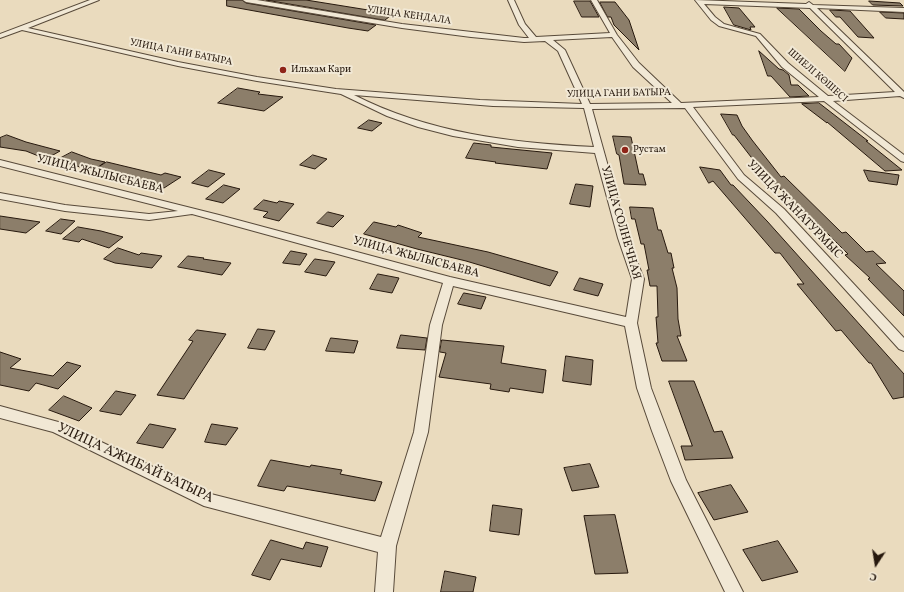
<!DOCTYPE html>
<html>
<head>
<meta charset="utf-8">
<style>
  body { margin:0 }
  #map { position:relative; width:904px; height:592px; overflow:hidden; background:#eadbbe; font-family:Vollkorn,serif }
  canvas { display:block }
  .north { position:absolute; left:856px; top:544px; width:40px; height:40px; -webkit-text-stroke:3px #f1e8d5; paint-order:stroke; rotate:192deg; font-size:11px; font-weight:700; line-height:16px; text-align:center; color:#27190e }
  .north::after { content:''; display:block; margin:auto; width:14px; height:18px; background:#27190e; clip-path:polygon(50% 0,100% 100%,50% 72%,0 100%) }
</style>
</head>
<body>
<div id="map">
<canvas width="904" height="592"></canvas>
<div class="north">С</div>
</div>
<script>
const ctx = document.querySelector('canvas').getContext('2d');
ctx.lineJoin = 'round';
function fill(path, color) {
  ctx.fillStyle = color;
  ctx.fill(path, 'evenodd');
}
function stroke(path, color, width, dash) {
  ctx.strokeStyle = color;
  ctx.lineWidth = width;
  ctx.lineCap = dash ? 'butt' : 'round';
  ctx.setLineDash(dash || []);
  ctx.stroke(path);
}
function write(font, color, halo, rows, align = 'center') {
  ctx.font = font + ' Vollkorn,serif';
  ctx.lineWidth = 4;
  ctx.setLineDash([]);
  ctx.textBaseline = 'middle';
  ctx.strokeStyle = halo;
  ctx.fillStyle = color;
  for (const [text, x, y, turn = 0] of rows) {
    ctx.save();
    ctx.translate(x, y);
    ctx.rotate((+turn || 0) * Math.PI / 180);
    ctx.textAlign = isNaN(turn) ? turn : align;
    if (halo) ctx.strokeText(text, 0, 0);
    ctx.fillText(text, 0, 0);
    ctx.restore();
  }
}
const building = new Path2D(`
  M227 0H242L246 3 376 25 368 31 348 28 227 6Z
  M266 0H306L393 14 385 20Z
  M574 1H590L599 17H582Z
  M869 1 900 3 903 6 873 5Z
  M600 2H615L629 20 639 50 614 25 611 17H608Z
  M724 7 739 8 755 27H750L751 30 734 25Z
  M777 8 799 9 821 31 836 44H839L852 58 845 71Z
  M830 10 850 11 874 38 858 37 840 17H836Z
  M880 12 904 13V19L886 18Z
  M759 51 779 69 783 70 789 75 791 85H798L809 96 790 97 771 76H768Z
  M238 88 260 92 258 94 283 97 264 111 218 103Z
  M819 103 868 141H866L902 170 885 171 827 122V123L802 104Z
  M721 114 737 115 742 126 752 140 781 177 784 176 842 233 846 232 866 252 873 251 886 263 876 264 904 291V316L868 279 870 278 845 255 848 254 815 221 812 222 758 166 734 135H733Z
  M369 120 382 123 372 131 358 128Z
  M7 135 26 142 60 151 46 159 26 151 0 147V138Z
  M613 136 631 137 639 174H643L646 185 624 184 619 155 617 154Z
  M474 143 491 145V147L552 153 547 169 495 163 496 162 466 158Z
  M72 152 91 159 105 162 93 171 57 160Z
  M313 155 327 159 315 169 300 165Z
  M107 162 161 175 165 173 181 177 164 188 120 179 124 177 94 170Z
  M700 167 720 170 731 185H733L767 221 904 374V397L893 399 871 363H869L841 330 836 331 797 284H804L780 253H775L713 181 709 183Z
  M209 170 225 174 208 187 192 183Z
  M864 170 899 175 897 185 869 181Z
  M576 184 593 186 590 207 570 204Z
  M224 185 240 189 223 203 206 199Z
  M264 200 277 203 279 201 294 204 279 221 263 217 268 212 254 209Z
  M630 207 653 208 658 230H661L668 253H671L674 268H672L677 288 678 319 681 336H677L687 361H662L656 343H658L656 317H658L657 286H650L647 270H649L644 244H641L635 219H632Z
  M328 212 344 216 333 227 317 223Z
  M0 216 40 222 26 233 0 229Z
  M61 219 75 221 61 234 46 231Z
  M374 222 396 227 398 225 422 233 418 237 488 252 558 272 550 286 466 261 417 249 364 234Z
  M78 227 101 231 123 237 109 248 82 239 79 242 63 239Z
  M118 248 139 255 141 253 162 256 152 268 115 263 104 259Z
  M291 251 307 254 300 265 283 263Z
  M188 256 204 258 203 259 231 263 222 275 178 267Z
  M315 259 335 262 326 276 305 272Z
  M378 274 399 278 392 293 370 289Z
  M580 278 603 284 598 296 574 290Z
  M464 293 486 297 481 309 458 304Z
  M258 329 275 331 265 350 248 348Z
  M197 330 226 334 184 399 157 395 193 341 189 340Z
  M401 335 427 338 425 350 397 348Z
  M331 338 358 341 354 353 326 351Z
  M442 340 504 346 501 363 546 370 543 393 510 388 509 392 490 389 491 384 439 377 446 353 440 352Z
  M0 352 21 359 10 368 53 376 67 362 81 366 58 389 36 383 29 391 0 385Z
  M566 356 593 360 591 385 563 381Z
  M669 381H694L714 432 722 431 733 458 685 460 681 446H692Z
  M116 391 136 395 121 415 100 411Z
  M64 396 92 408 79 421 49 410Z
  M150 424 176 429 163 448 137 443Z
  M212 424 238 428 226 445 205 442Z
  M271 460 310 467 311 465 342 470 340 474 382 482 375 501 287 486 284 491 258 486Z
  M590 464 599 487 572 491 564 468Z
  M731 485 748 512 714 520 698 493Z
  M493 505 522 509 519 535 490 531Z
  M615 515 628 573 595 574 584 516Z
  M271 540 303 549 306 542 328 547 321 567 281 559 270 580 252 575Z
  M778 541 798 572 762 581 743 550Z
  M445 571 476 577 473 592H441Z`);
const street = new Path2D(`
  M90 0H99L28 28 178 62 257 77 336 89 480 100 582 104 558 51 545 41 524 42 471 37 402 28 246 2 243 0H257L402 24 524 38H529L519 25 508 0H514L525 24 536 37 610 33 591 0H597L617 35 639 63 681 103 819 97 782 67 756 36 719 26 711 20 695 0 806 4 809 2 813 5 904 8V12L817 8 904 92V98L900 96 833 101 904 155V162L901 161 824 101 693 107 744 175 784 209 904 338V351L899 349 776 213 738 179 685 108 592 109 628 238 644 279 637 323 651 388 686 480 743 592H725L671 481 652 431 637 388 625 326 453 286 442 325 428 432 396 546 393 592H375L378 552 204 506 53 432 0 418V406L62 423 207 493 381 537 414 432 430 325 443 283 192 214 149 220 65 211 0 199V193L65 205 149 214 178 211 0 166V160L219 215 450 277 626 317 632 279 618 238 595 153 518 147 453 136 418 127 387 116 341 94 257 81 178 66 22 30 0 38V34ZM704 4 810 8 895 92 828 96 788 63 760 34 724 24 715 17ZM612 37 633 67 672 103 590 104 565 50 553 40ZM354 95 493 106 584 108 594 147C511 143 428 133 354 95Z`);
const markers = [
  [283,70,4,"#8f2418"],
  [625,150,4,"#8f2418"]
];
const farStreetnames = [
  ["УЛИЦА КЕНДАЛА",409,16,8],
  ["УЛИЦА ГАНИ БАТЫРА",181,53,11],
  ["ШИЕЛІ КӨШЕСІ",817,76,41],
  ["УЛИЦА ГАНИ БАТЫРА",619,94,-1]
];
const farPoinames = [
  ["Ильхам Кари",291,70],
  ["Рустам",633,150]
];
const streetNames = [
  ["УЛИЦА ЖЫЛЫСБАЕВА",100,175,14],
  ["УЛИЦА ЖАНАТУРМЫС",794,210,46],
  ["УЛИЦА СОЛНЕЧНАЯ",620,223,74],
  ["УЛИЦА ЖЫЛЫСБАЕВА",416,258,15]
];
const nearStreetnames = [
  ["УЛИЦА АЖИБАЙ БАТЫРА",135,464,25]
];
fill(building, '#8c7e6a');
stroke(building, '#27190e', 1);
stroke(street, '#584a3a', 2);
fill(street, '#f1e8d5');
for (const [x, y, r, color] of markers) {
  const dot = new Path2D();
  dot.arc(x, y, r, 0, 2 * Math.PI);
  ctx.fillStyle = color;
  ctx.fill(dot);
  stroke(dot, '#f1e8d5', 1.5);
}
write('10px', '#27190e', '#f1e8d5', farStreetnames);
write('10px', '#27190e', '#f1e8d5', farPoinames, 'left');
write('12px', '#27190e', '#f1e8d5', streetNames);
write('14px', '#27190e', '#f1e8d5', nearStreetnames);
</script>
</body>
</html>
